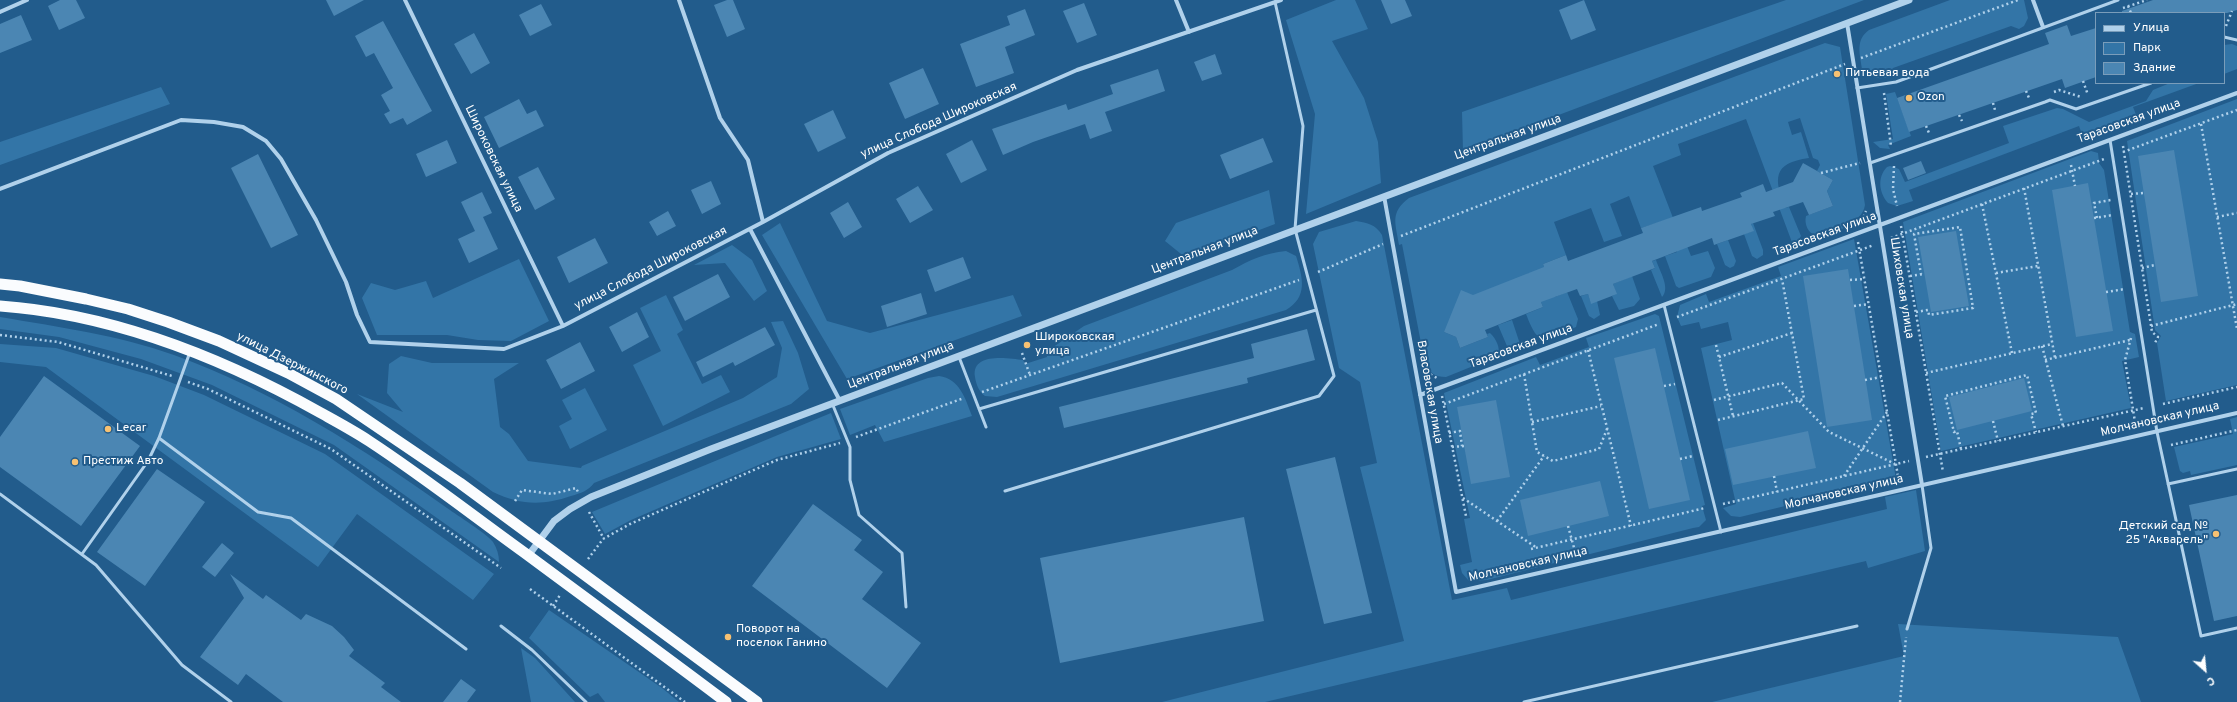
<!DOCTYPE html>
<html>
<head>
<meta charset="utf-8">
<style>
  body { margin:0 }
  #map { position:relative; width:2237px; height:702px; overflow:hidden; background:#225c8c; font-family:Overpass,sans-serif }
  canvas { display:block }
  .legend { position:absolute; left:2095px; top:12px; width:130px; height:72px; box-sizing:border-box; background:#225c8c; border:1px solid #7a9dba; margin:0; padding:5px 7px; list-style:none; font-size:12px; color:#fff }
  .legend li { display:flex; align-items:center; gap:8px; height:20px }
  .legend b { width:20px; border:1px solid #7a9dba }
  .north { position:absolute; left:2185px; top:650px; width:40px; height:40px; -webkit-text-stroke:3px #225c8c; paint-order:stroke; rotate:153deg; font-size:11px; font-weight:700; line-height:16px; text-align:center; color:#fff }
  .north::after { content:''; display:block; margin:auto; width:14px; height:18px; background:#fff; clip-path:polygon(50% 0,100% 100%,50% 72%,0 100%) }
</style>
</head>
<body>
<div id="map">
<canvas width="2237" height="702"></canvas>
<ul class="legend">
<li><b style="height:5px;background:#b0d1eb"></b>Улица</li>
<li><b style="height:11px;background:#3375a7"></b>Парк</li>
<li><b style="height:11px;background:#4b86b3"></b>Здание</li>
</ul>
<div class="north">С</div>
</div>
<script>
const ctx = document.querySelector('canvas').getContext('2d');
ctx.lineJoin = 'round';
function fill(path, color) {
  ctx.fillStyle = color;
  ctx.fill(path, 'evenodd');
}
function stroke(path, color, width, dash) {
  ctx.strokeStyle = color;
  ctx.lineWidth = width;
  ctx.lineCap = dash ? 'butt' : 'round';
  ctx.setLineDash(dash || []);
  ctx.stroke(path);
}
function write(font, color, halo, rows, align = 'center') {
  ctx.font = font + ' Overpass,sans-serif';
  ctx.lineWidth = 4;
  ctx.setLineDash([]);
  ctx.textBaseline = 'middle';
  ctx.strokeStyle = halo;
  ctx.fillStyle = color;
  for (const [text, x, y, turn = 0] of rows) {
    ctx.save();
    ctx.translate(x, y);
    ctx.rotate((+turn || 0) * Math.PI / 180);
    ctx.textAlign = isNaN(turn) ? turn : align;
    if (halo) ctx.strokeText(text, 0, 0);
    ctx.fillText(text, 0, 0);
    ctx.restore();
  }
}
const green = new Path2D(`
  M1336 0H1355L1368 29 1332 41 1364 98 1378 142 1381 183 1306 214 1315 114 1286 20Z
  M1786 0H1864L1463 151 1462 112Z
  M1950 0H2024L2028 18 2024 26 2019 29 2011 26 1893 68 1890 76C1879 81 1870 77 1862 69 1860 54 1855 40 1869 30Z
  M1825 43 1840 47 1865 205C1862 224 1833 234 1816 236 1808 233 1804 224 1806 216L1833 206 1827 191 1833 180 1817 171 1820 165 1818 160 1813 158 1800 118 1788 122 1792 135 1801 132 1809 158C1772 163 1774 179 1785 208L1789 207 1801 236 1796 244 1793 245 1746 119 1678 144 1681 155 1653 166 1680 236H1683L1691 256 1708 251 1715 268 1711 277 1679 288 1676 286 1665 256 1677 252 1666 220 1641 228 1629 196 1610 204 1622 236 1604 242 1591 208 1554 222 1566 255 1543 264 1555 297 1567 292 1578 319 1576 327C1545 339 1540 351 1526 314L1543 307 1529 273 1444 332 1456 337 1460 348 1488 337 1487 334 1490 333C1496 338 1501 349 1498 356L1446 377C1435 377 1430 373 1425 364L1402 244 1399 245C1396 224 1389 213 1409 198Z
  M2232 44 2237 46V69L2224 74V45Z
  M2170 83H2199L2133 107 2137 117 2083 137 2079 126 1909 190 1913 201 1897 206 1888 203C1879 193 1877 177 1887 167L1890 166 1899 169 1905 182 2009 143 2003 126 2057 108 2063 109 2089 122 2146 101 2153 90Z
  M161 87 170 104 0 165V142Z
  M1895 92 1911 136 1888 145 1890 149 1880 148 1873 142 1893 139 1886 94Z
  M2237 99V385L2166 401 2157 343 2161 336 2155 330 2127 141Z
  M2091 151 2098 153 2099 163 2104 170 2130 332 2135 334 2139 357 2122 361 2131 408 1941 451 1903 222Z
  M1269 190 1275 224 1186 258 1165 241 1176 223Z
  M1356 221C1368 223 1375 224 1382 235L1452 600 1507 588 1511 600 1887 509 1885 497 1916 490 1925 551 1868 568 1866 561 1265 702H1162L1404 641 1360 467 1377 463 1360 382 1339 368 1313 244 1319 232Z
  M780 223 827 321 870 333 1013 295 1022 316 847 379 762 235Z
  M1753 223 1763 250V255L1757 259 1752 256 1744 234 1753 231 1751 224Z
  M1854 239 1896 479 1740 517 1731 516 1723 508 1736 504 1701 348 1732 340 1728 322 1701 329 1699 322 1681 326 1677 317 1680 305 1706 294 1709 302 1781 276 1778 267Z
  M1728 240 1736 261 1734 266 1730 268 1725 265 1717 244Z
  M732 245 752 260 767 291 754 301 725 263 694 265Z
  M1286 251 1296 256C1303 278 1308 297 1286 310L997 397 985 396C979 392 976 384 975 377 971 352 1008 358 1023 360L1025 364 1047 357 1046 352 1084 326 1232 270C1250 260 1265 253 1286 251Z
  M519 259 549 321 511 341 478 340 447 335H377L362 298 371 283 395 290 426 281 433 298Z
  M1656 260C1659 270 1671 288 1662 297L1651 270 1655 268 1652 261Z
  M1632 276 1640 299 1634 306 1619 310 1612 296 1616 294 1613 284Z
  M1588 294 1591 303 1597 301 1600 315 1594 319 1589 316 1581 296Z
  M666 295 683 330 677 334 702 384 721 375 730 392 663 426 633 365 661 351 640 308Z
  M1655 314 1659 316 1705 505 1702 506 1706 520 1699 527 1693 528 1487 580 1469 581 1462 573 1460 565 1472 562 1464 519 1470 518 1444 393 1536 357 1540 365 1589 347 1586 338Z
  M0 317C58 327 118 335 174 355 269 389 365 449 447 508 458 516 486 533 493 542 497 548 499 555 499 562L334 445 212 385 141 359 59 337 0 329Z
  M1512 320 1520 344 1515 350 1507 346 1498 325Z
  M783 321 798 353 809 389 791 404 594 483C588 491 581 493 571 496 542 506 520 505 493 492L357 394 403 412 387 393 389 364 401 356 432 363H519L494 379 500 427 509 434 528 461 581 468 582 466 743 398 777 377 782 348 771 322Z
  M0 344 56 348 154 376 204 395 325 454 494 574 473 600 357 514 318 567 46 367 0 362Z
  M939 376C960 379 965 398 972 416L884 442 875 425 850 435 840 409 928 378Z
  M585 388 607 430 570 449 559 426 572 419 562 400Z
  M831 413 841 439 777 457 631 520 605 534 592 512Z
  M2237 417V465L2191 475 2190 471 2183 473 2180 471 2174 447 2233 434 2230 419Z
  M549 610 662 688 679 702H605L598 693 590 697 529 638Z
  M1898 624 2118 637 2141 702H1712L1904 656Z
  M521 648 535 658 575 702H531Z`);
const building = new Path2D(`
  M60 0H76L85 18 59 30 48 6Z
  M326 0H364L334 16Z
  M727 0H733L745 29 727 37 714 5Z
  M1381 0H1405L1412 16 1391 24Z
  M1584 0 1596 30 1571 40 1559 10Z
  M2153 0H2237V10L2227 13H2122V11Z
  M1084 3 1097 35 1077 43 1063 11Z
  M541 4 552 25 530 36 519 15Z
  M1025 9 1035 35 1005 47 1014 73 976 87 960 44 1010 25 1007 16Z
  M21 15 32 40 0 53V24Z
  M383 21 432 111 407 125 403 118 390 124 384 114 390 111 381 95 393 88 374 53 366 57 355 36Z
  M2067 25 2071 36 2096 28V77L2065 88 2062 79 1909 132 1897 98 2049 44 2045 33Z
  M474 33 490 63 471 74 454 44Z
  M1215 54 1222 74 1202 81 1194 62Z
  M923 68 939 104 905 119 889 83Z
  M1158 69 1165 91 1105 112 1112 131 1090 139 1085 124 1033 142 1003 155 992 129 1066 104 1068 110 1113 94 1110 85Z
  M519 99 527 114 536 110 544 126 499 148 484 117Z
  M833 110 846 138 818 152 804 124Z
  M1263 138 1273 162 1230 179 1220 155Z
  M447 140 457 163 426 177 416 154Z
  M972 140 987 170 961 183 946 154Z
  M2174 150 2198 296 2161 302 2138 156Z
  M258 154 298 235 271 248 231 168Z
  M1921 161 1926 173 1908 180 1903 168Z
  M1803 163 1833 180 1827 191 1833 206 1809 215 1803 202 1773 212 1775 216 1751 224 1754 231 1714 245 1712 238 1652 261 1655 268 1613 284 1617 294 1591 304 1588 294 1580 296 1577 289 1541 302 1543 307 1485 330 1488 337 1460 348 1456 337 1444 332 1461 290 1473 295 1544 267 1543 264 1566 255 1568 261 1643 233 1641 228 1701 207 1702 211 1742 197 1740 193 1763 184 1766 192 1793 182Z
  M538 167 555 199 535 210 518 177Z
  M711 181 721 204 702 214 691 190Z
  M2088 183 2113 331 2076 337 2052 190Z
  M918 186 933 210 910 223 896 199Z
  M482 192 492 213 483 217 498 249 469 263 458 239 475 231 461 202Z
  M848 202 862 227 844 238 830 213Z
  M668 211 676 226 657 236 649 222Z
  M1956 231 1969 306 1931 312 1918 237Z
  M595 238 608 263 569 283 557 257Z
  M963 257 971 278 935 292 927 270Z
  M1848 269 1872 420 1827 427 1803 276Z
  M718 274 730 297 685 321 673 297Z
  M921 293 927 314 887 327 881 306Z
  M637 312 649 337 622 352 609 327Z
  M765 327 775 345 735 366 733 362 703 377 696 362Z
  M1307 329 1315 360 1247 378 1248 383 1064 428 1059 407 1254 358 1251 344Z
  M580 342 595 371 561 389 546 360Z
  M1655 348 1690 500 1649 509 1614 358Z
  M44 376 140 446 81 526 0 467V437Z
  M2024 378 2032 411 1957 430 1949 397Z
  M1496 400 1510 477 1471 484 1457 407Z
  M1808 431 1816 468 1733 485 1725 449Z
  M1335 457 1372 613 1324 624 1286 469Z
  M157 469 205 502 145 586 97 552Z
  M1600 481 1609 516 1528 536 1520 500Z
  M2237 495V616L2214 621 2189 505Z
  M813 504 862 540 854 550 883 572 862 599 921 643 887 688 752 586Z
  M1244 517 1264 621 1060 663 1040 558Z
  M222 543 234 553 215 577 202 567Z
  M230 574 263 599 266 595 301 620 306 614 332 626 344 637 354 650 349 656 385 683 381 687 401 702H283L246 674 238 685 200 657 244 598Z
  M461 679 476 690 467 702H443Z`);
const path = new Path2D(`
  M2128 6 2131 13
  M2123 8 2147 0
  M2226 26 2232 11
  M1861 58 2018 0
  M2083 81 2088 95
  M2026 91 2029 98
  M2054 92 2059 90 2081 97
  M1884 93 1891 146
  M1993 103 1995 110
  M1959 115 1962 121
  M2201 124 2237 329
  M1926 126 1929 133
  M2123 146 2152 332 2158 337 2154 345
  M2123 152 2237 110
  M2071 165 2075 186
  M1894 166 1893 189 1897 206
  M1821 173 1860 163
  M2024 188 2055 358
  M2131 194 2143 193
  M1982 204 2012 353
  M2217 217 2237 213
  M2094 218 2113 215
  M2097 218 2094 203 2111 200
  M1855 222 1864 216 1866 211
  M1901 226 1943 472
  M1401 236 1845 64
  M1891 238 2104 159
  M1858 242 1899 482
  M2142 268 2155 265
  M1318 272 1383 244
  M1996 273 2038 266
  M1910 276 1924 274
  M1850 280 1864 279
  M2106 292 2125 289
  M1854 306 1869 304
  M1916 312 1928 310 1929 315 1973 308 1960 227 1914 234 1921 274
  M1677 317 1874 245
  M2151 326 2237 304
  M0 335 58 342 172 376
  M2131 338 2125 360 2136 428
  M1716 345 1733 416
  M2042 346 2063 426
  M1588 350 1631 526
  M1022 353 1030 375
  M1719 357 1792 333
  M2045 360 2130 340
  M1426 372 1437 378
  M1926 373 2052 344
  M1524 374 1537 452 1553 461 1599 449 1607 429
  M1865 380 1881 377
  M188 382 208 389 331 449 501 568
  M1664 386 1675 384
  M982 392 1299 280
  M1442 396 1466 516
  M1714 400 1782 383 1829 432 1895 464
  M1444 404 1659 324
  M2163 404 2237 387
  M1718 420 1804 399 1782 279
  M1993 421 1998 441
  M1532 422 1601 406
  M1449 433 1460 431 1462 446
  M856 437 964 398
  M2171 445 2237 430
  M1452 447 1464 446
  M1961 449 1957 431 1954 432 1945 396 2027 375 2036 413 2031 414 2036 432
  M1926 457 2144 408
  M1680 459 1693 456
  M1774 476 1777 492
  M1844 476 1887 412
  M1463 498 1537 548
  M515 501 522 490 552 494 576 488 578 492
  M1723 504 1909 461
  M589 512 604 539
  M1497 521 1544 456
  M1568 526 1576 555
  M1531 549 1705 508
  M588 559 603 539 630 524 777 460 840 443
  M530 589 685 702
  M553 606 560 595
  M1900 702 1906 637`);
const service = new Path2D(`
  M2224 37 2237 40
  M1857 88 1896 82 2118 0
  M2110 140 2157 432 2201 636 2237 628
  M1870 163 2045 102 2050 100 2076 109 2151 83
  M1664 305 1721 532
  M959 357 986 427
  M832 403 850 447V480L859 515 902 553 906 607
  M979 409 1316 310
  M159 438 258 512 291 518 466 649
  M2168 484 2237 469
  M1005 491 1319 396 1334 376 1295 229 1303 126 1275 2
  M0 494 96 565 182 665 231 702
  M82 554 148 461 159 438 190 352
  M501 626 532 650 586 702
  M1907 629 1931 548 1922 485
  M1524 702 1857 626`);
const minor = new Path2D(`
  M405 0 563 326
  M679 0 720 118 748 160 763 222
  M1176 0 1189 32
  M2033 0 2043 27
  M0 12 27 0
  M1847 23 1922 485
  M0 189 181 120 214 122 243 127 266 141 281 159 316 220 346 282 357 315 370 342 504 349 563 326 763 222 888 153 1077 70 1281 0
  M1384 196 1456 592 2237 413
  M750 229 840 401
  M1420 395 2237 93`);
const tertiary = new Path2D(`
  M528 556 554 521 570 509 591 497 711 449 1909 0`);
const trunk = new Path2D(`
  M0 284 20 286 86 299 128 309 168 322 219 341 288 373 336 399 460 483 757 702
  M0 306C114 314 223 358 321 413 337 422 354 431 369 441 424 477 476 518 529 556 595 605 661 653 726 702`);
const markers = [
  [1837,74,4,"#f7c172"],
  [1909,98,4,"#f7c172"],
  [1027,345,4,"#f7c172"],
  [108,429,4,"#f7c172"],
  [75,462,4,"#f7c172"],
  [2216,534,4,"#f7c172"],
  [728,637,4,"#f7c172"]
];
const poiNames = [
  ["Питьевая вода",1845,74],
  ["Ozon",1917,98],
  ["Широковская",1035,338],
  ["улица",1035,352],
  ["Lecar",116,429],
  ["Престиж Авто",83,462],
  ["Детский сад №",2208,527,"right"],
  ["25 \"Акварель\"",2208,541,"right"],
  ["Поворот на",736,630],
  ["поселок Ганино",736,644]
];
const streetNames = [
  ["улица Слобода Широковская",939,121,-24],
  ["Тарасовская улица",2129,122,-20],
  ["Центральная улица",1508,138,-20],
  ["Широковская улица",493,159,64],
  ["Тарасовская улица",1825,235,-20],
  ["Центральная улица",1205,251,-21],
  ["улица Слобода Широковская",651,269,-27],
  ["Шиховская улица",1901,288,81],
  ["Тарасовская улица",1521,347,-20],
  ["улица Дзержинского",292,364,27],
  ["Центральная улица",901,366,-21],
  ["Власовская улица",1429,392,80],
  ["Молчановская улица",2160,420,-13],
  ["Молчановская улица",1844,493,-13],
  ["Молчановская улица",1528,565,-13]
];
fill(green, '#3375a7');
fill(building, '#4b86b3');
stroke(path, '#b0d1eb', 2.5, [2, 3]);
stroke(service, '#b0d1eb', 3);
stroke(minor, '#b0d1eb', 4);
stroke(tertiary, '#b0d1eb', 7);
stroke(trunk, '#fafcfe', 11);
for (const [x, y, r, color] of markers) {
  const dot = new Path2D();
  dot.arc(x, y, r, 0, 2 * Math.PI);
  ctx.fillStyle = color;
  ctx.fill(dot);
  stroke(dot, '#225c8c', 1.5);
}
write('12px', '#fff', '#225c8c', poiNames, 'left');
write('12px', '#fff', '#225c8c', streetNames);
</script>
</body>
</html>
